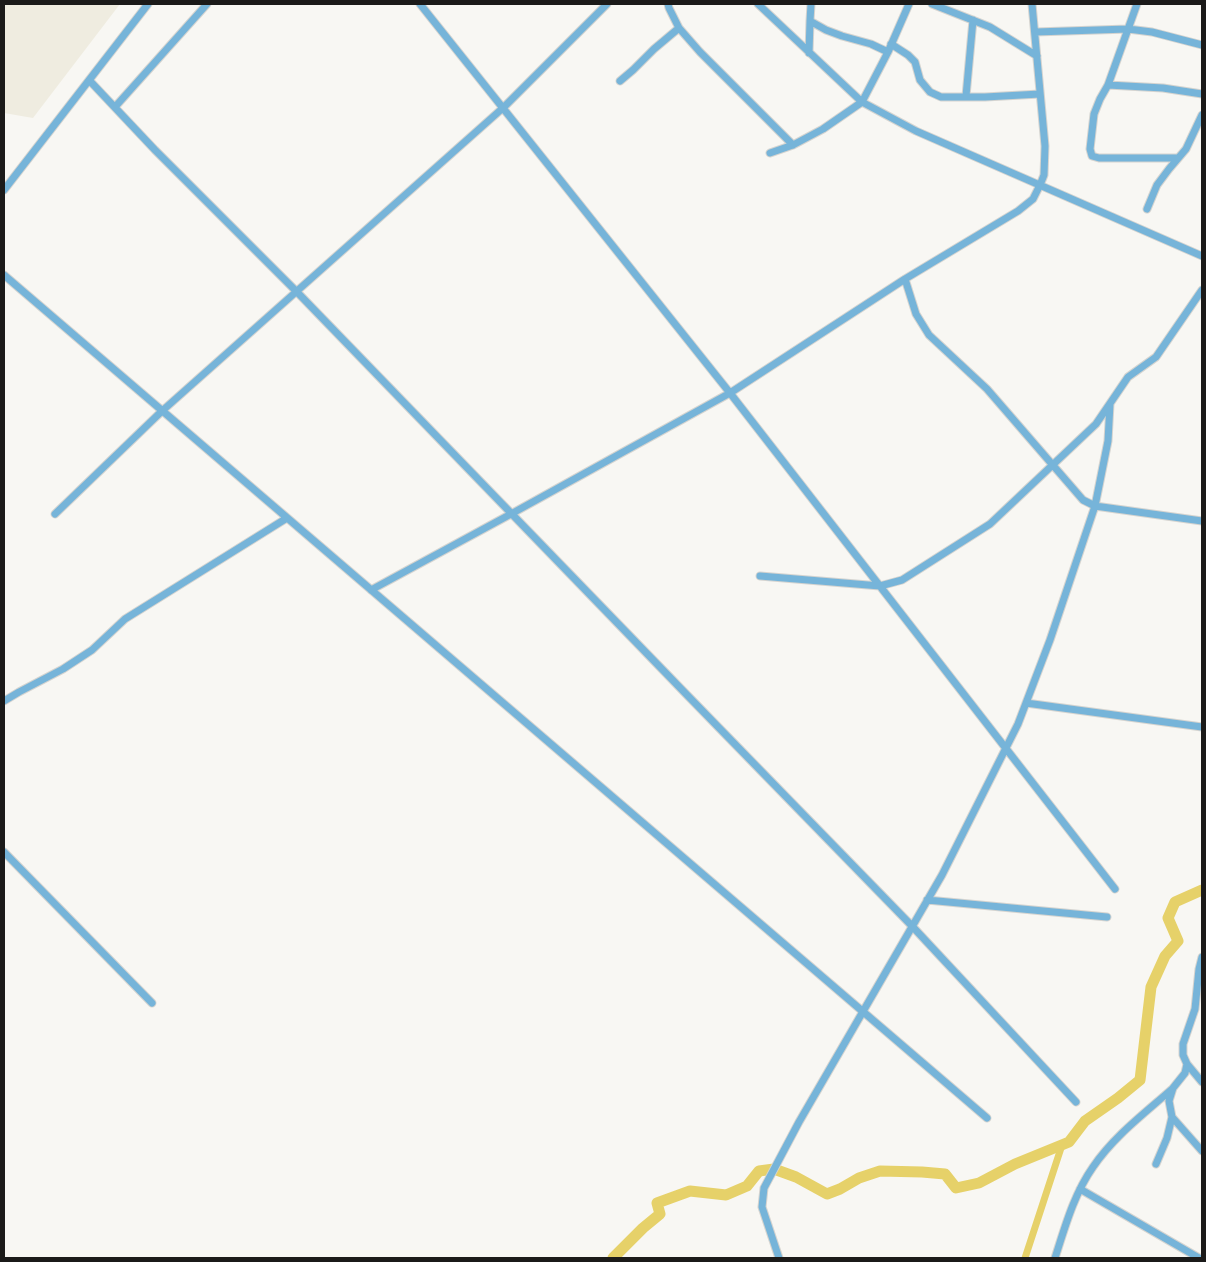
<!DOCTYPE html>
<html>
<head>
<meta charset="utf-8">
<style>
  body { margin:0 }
  #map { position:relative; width:1206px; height:1262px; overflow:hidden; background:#f8f7f3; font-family:"Noto Sans",sans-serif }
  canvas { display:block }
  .frame { position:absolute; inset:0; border:5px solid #1b1a19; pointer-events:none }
</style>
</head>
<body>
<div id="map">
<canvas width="1206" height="1262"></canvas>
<div class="frame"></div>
</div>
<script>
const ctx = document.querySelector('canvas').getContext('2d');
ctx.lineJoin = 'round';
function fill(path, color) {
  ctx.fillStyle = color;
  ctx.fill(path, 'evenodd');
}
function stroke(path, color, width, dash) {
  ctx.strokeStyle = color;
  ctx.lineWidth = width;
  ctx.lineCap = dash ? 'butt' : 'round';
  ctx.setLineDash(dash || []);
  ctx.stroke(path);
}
const built = new Path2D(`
  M4 4H120L33 118 4 113Z`);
const canal = new Path2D(`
  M1025 1258 1062 1145`);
const river = new Path2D(`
  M613 1258 643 1228 660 1214 657 1203 690 1191 726 1195 747 1186 759 1171 774 1169 796 1177 827 1194 840 1189 859 1178 880 1171 922 1172 945 1174 956 1188 979 1183 1015 1164 1069 1142 1085 1121 1118 1098 1140 1080 1151 987 1165 956 1178 941 1168 918 1175 902 1202 890`);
const minor = new Path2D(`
  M420 4 730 393 1115 889
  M668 4 669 8 679 28 700 52 793 145
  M758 4 862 102 916 131 1202 256
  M811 4 810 21 826 30 842 36 871 44 888 52
  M932 4 990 27 1037 56
  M1137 4 1108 85 1100 99 1094 114 1090 149 1092 156 1099 158H1178
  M1035 32 1128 29 1152 32 1202 45
  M891 44 908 55 915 62 920 80 930 92 941 97H985L1040 94
  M809 53 810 21
  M89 80 155 150 297 292 689 697 912 926 1076 1102
  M620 81 633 70 654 49 679 28
  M1108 85 1163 88 1202 94
  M966 96 973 20
  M115 107 207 4
  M770 153 793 145 823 129 862 102 888 52 909 4
  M4 190 148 4
  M1147 209 1157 185 1169 169 1186 149 1202 115
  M4 275 987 1118
  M905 279 916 314 929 335 987 389 1083 500 1095 506 1202 521
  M55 514 162 411 504 107 607 4
  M760 576 880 586 902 580 990 524 1096 424 1128 377 1156 357 1202 290
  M371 590 511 514 730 393 905 279 1018 211 1033 199 1040 185 1044 175 1045 146 1032 4
  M4 701 19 692 63 669 92 650 125 619 287 518
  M1026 703 1202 727
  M4 852 152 1003
  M927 900 1107 917
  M1187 1064 1202 1082
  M1172 1117 1202 1151
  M1156 1164 1167 1138 1172 1117 1169 1101 1173 1088 1185 1073 1187 1064 1183 1055V1044L1195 1009 1199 969 1202 957
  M1080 1189 1199 1258
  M779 1258 762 1207 764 1188 799 1122 942 875 1018 724 1050 640 1095 506 1108 441 1110 404
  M1055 1258C1065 1227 1074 1194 1093 1167 1114 1136 1145 1113 1172 1089`);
fill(built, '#efece0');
stroke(canal, '#e6d169', 7);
stroke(river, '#e6d169', 11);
stroke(minor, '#d5d4d0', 9);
stroke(minor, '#76b4d9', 7);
</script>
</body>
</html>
